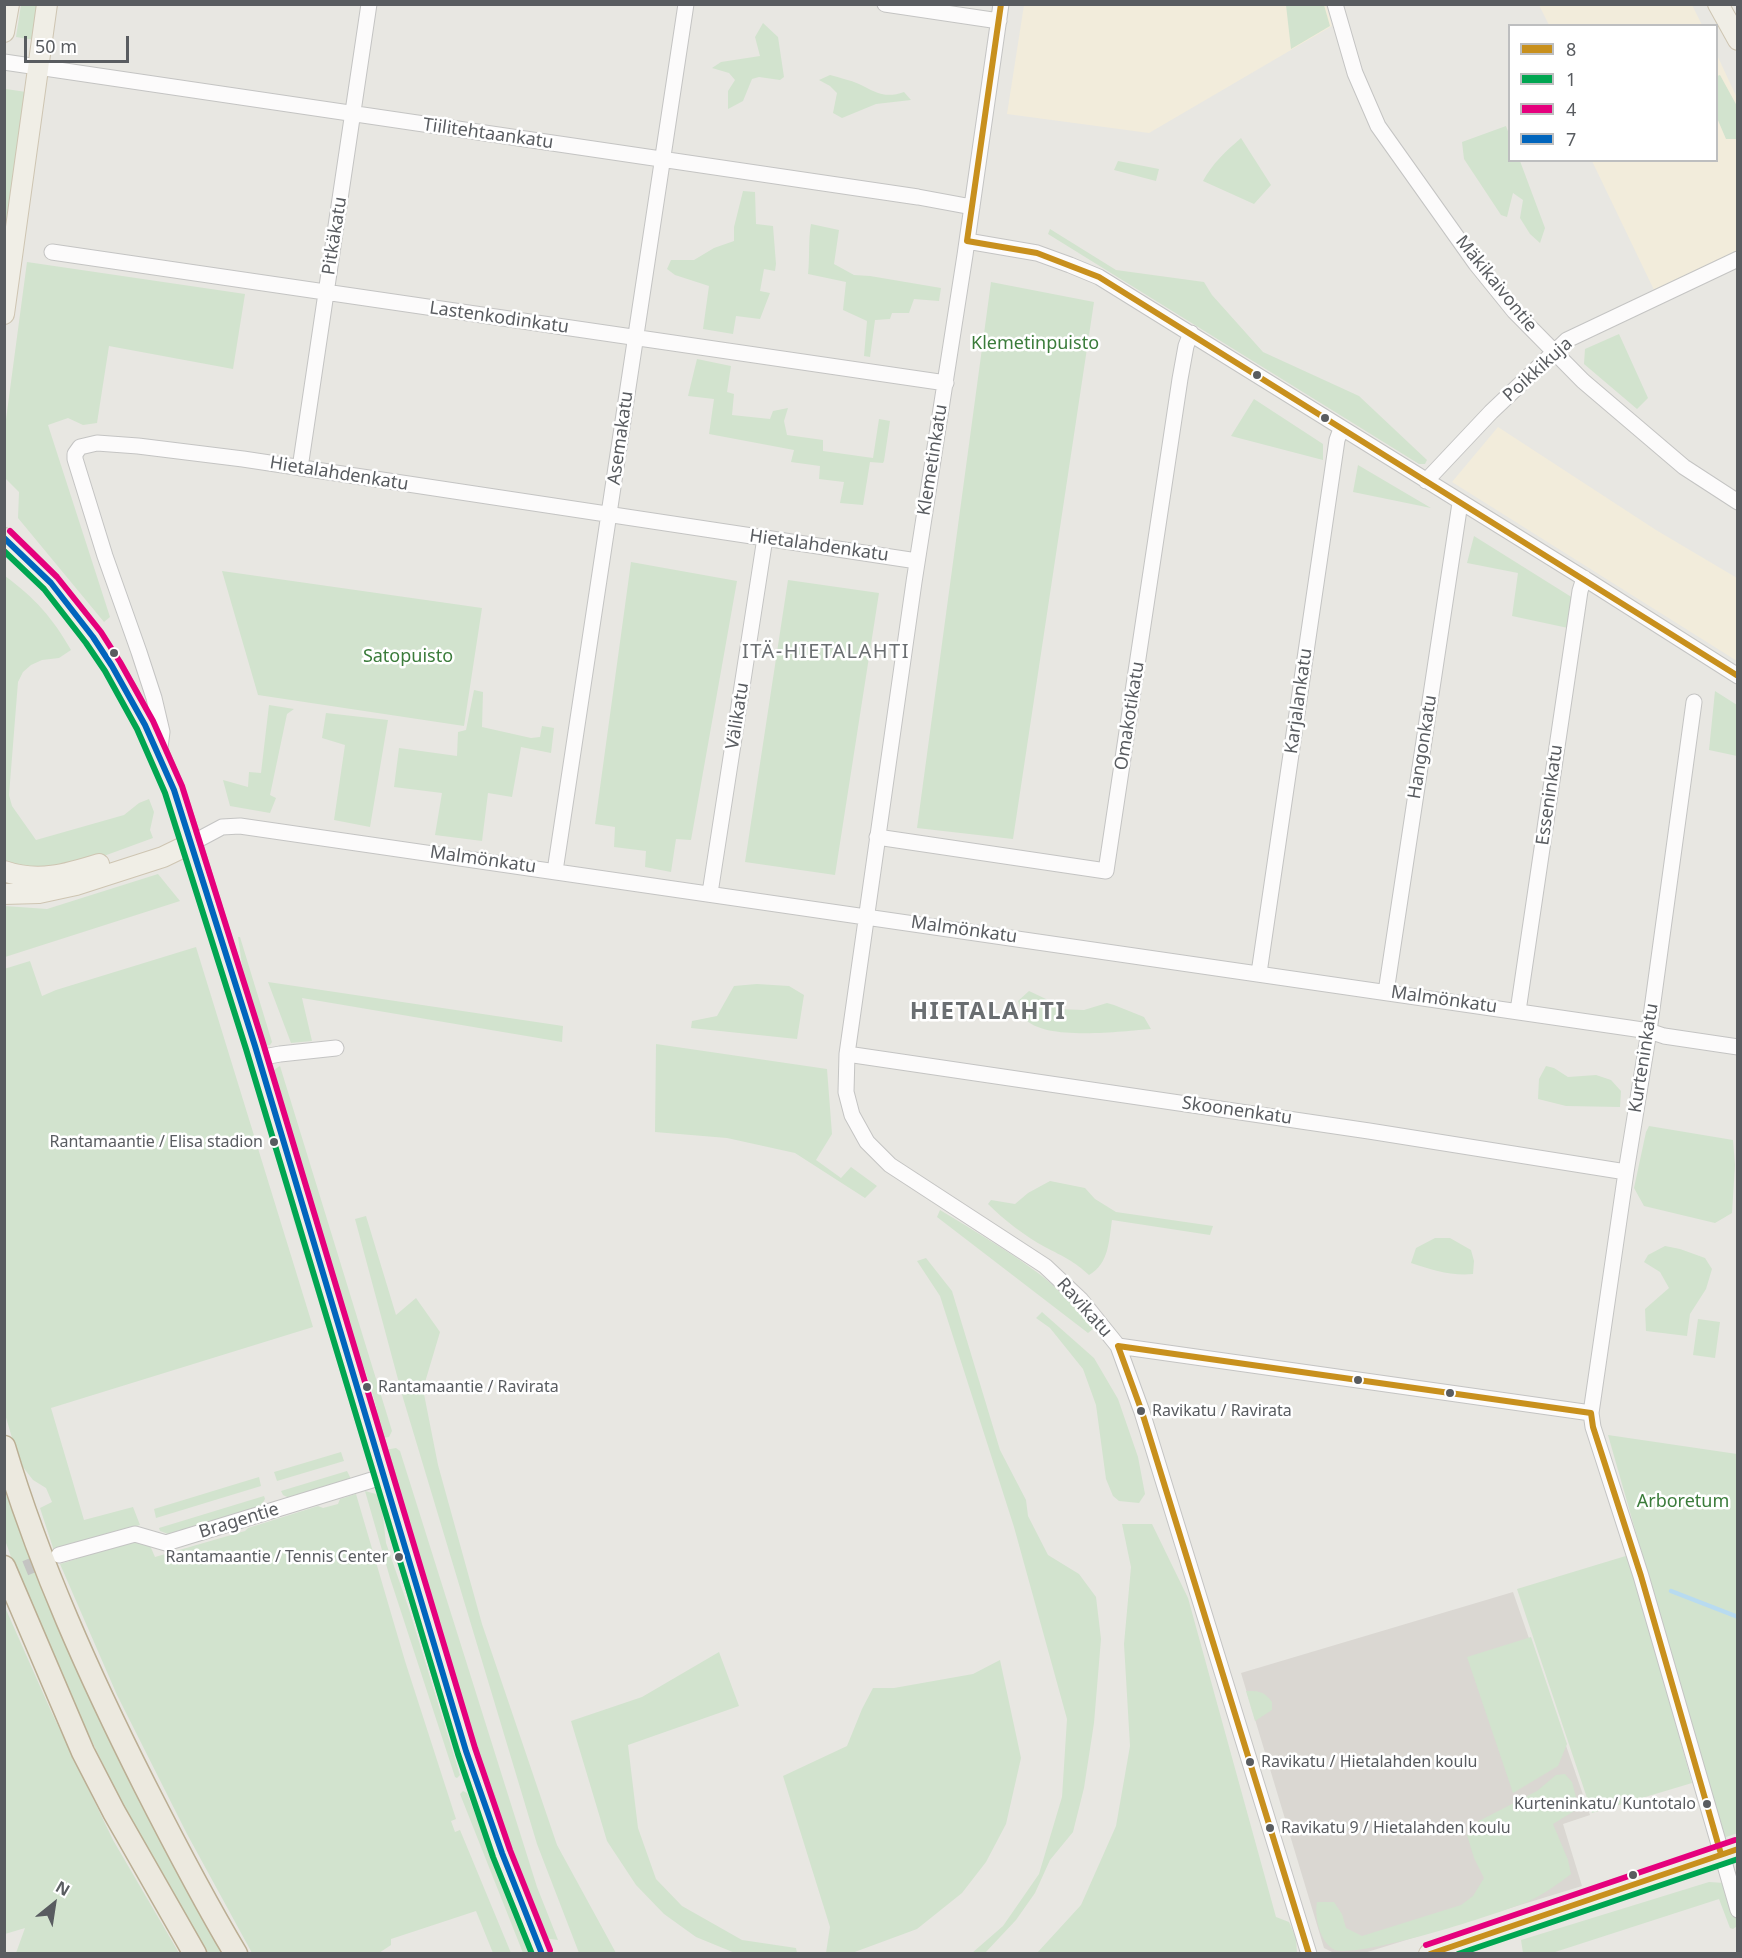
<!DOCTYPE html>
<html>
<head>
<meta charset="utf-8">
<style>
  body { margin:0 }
  #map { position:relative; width:1742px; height:1958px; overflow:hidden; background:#e8e7e2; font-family:"Noto Sans",sans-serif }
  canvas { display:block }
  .frame { position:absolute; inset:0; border:6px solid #595c60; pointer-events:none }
  .legend { position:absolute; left:1508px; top:24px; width:210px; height:138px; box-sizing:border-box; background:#fff; border:2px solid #bdbebf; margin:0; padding:8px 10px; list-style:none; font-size:18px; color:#595c60 }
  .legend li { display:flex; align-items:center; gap:12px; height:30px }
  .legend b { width:30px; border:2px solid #bdbebf }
  .north { position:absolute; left:24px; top:1874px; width:60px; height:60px; -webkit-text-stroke:4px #fff; paint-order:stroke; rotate:30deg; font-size:16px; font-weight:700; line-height:24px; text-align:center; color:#595c60 }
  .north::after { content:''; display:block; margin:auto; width:21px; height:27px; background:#595c60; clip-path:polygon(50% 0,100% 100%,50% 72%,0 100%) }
  .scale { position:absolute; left:24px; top:36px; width:105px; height:27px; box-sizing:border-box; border:3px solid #595c60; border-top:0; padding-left:8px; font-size:18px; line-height:21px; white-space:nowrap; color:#595c60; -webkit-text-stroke:4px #fff; paint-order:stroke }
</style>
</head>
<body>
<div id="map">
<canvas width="1742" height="1958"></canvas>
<div class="frame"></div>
<ul class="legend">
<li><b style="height:8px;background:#c8901d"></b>8</li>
<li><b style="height:8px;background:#00a651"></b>1</li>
<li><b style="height:8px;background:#e5007d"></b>4</li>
<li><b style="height:8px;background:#0065bd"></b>7</li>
</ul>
<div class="north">N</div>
<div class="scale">50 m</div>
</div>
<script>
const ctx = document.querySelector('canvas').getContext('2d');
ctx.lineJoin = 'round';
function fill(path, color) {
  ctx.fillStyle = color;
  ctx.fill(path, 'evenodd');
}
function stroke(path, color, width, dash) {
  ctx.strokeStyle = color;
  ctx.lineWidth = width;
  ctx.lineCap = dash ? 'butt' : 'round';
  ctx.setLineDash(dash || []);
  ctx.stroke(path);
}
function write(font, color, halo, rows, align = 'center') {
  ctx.font = font + ' "Noto Sans",sans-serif';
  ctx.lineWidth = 5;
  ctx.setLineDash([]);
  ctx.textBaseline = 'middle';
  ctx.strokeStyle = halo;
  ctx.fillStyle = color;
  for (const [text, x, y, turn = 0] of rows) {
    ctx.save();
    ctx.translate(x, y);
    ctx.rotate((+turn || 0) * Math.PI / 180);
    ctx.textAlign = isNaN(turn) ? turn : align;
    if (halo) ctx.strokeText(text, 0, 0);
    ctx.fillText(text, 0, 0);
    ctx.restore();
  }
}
const commercial = new Path2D(`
  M1024 5H1326L1332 26 1149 133 1007 114Z
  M1539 5H1692L1702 25H1549Z
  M1717 55 1737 98V254L1655 292 1592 161 1716 160Z
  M1498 427 1656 530 1737 578V661L1452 482Z`);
const education = new Path2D(`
  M1513 1592 1590 1815 1563 1824 1582 1886 1364 1953H1334L1324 1948 1241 1673Z`);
const green = new Path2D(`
  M21 5H40L35 40 16 37Z
  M1286 5H1324L1330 26 1291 49Z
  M763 23 778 37 784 77 780 80 759 77 752 79 743 101 728 109V91L735 80 729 73 712 68 721 62 760 56 755 37Z
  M830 75C840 78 850 80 859 84 875 92 885 99 904 92L911 100 876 104 842 118 833 113 837 93 830 86 819 80Z
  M1720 75 1737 106V139H1726L1717 118V76Z
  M6 89 26 92 5 234 4 102Z
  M1506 126 1509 134 1510 160 1520 161 1545 228 1540 243 1530 234 1520 218 1523 200 1513 193 1507 217 1501 215 1464 159 1462 142Z
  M1241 138 1271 185 1254 204 1203 181C1212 164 1226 151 1241 138Z
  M1118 161 1159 169 1156 181 1114 170Z
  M743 191 755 192 756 224 773 226 776 264 775 271 764 269 760 291 770 293 760 319 736 316 733 334 703 329 709 286 675 275 667 269 671 260H694L714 248 734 241V227Z
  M811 224 839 230 834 264 854 275 870 276 941 288 939 301 914 299 909 313H892L890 319 875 320 870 357 864 356 867 321 843 310 846 282 808 274C810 257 808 241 811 224Z
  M1050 229 1116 270 1204 282 1212 295 1263 352 1359 396 1427 460 1425 464H1419L1048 234Z
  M27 262 245 294 233 369 109 346 97 423 83 425 68 418 48 425 110 617 104 622 18 518 19 492 5 478V427Z
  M991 282 1094 302 1013 839 917 828Z
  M1619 334 1648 398 1637 409 1584 364 1585 349Z
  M697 359 731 366 727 392 734 394 732 415 770 419 773 411 788 408 784 421 787 435 823 440V451L873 458 879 419 890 421 884 461 883 463 870 462 863 505 840 503 844 482 819 479 820 466 791 462 794 450 709 434 714 399 688 396Z
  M1254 399 1323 444V460L1231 436Z
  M1358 465 1431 508 1353 492Z
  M1474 536 1573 598 1568 628 1512 616 1518 573 1467 563Z
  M631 562 737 581 691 840 676 839 671 872 645 867 646 851 614 847 615 827 595 824Z
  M222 571 482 608 464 726 258 695Z
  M5 576C35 598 52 617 71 650L59 658 42 660 31 665 23 672 18 682 9 795 12 806 36 840 124 815 139 803 149 799 154 812 150 830 153 838 71 868 52 872 5 865Z
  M788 580 879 593 835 875 745 862Z
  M474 690 483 692 482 727 531 738 540 737 542 726 554 728 551 753 521 747 512 797 488 793 482 841 435 835 442 793 394 787 399 748 457 756 458 732 466 730Z
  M1715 691 1737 705V756L1709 750Z
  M269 705 294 709 287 714 270 795 276 798 270 813 230 806 223 780 248 787 249 772 261 773Z
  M326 713 388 720 370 827 334 820 345 745 322 738Z
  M158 874 180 901 5 957V906L47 909Z
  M238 937H240L272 1042 270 1045 265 1046 260 1042 246 992Z
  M196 947 313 1327 51 1408 84 1520 133 1507 140 1525 89 1539 141 1538 148 1541 155 1557 245 1531 248 1528 318 1506 323 1508 338 1504 340 1499 356 1494 405 1661 456 1819 451 1821 455 1832 460 1830 511 1953H493L476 1911 391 1939V1945L379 1953H252L187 1834 117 1695 60 1564 76 1559 70 1545 54 1551 40 1508 52 1502 46 1488 33 1480 19 1462 5 1414 4 969 30 961 42 996 56 990Z
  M268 982 563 1026 562 1042 302 998 312 1041 291 1043Z
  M757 984 789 986 804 995 797 1039 691 1028 692 1021 717 1016 734 986Z
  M1029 991 1046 999 1057 1009 1084 1010 1107 1003 1114 1005 1144 1017 1151 1029C1123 1031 1044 1042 1024 1018 1021 1014 1020 1006 1018 1001Z
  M656 1044 827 1069 832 1134 816 1160 841 1178 851 1167 877 1186 865 1198 795 1153 727 1138 655 1132Z
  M280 1066 392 1431 389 1437 382 1438C376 1398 367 1372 350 1335L271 1076 272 1071Z
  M1546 1066 1554 1068 1568 1077 1596 1075 1611 1080 1621 1091 1620 1107 1566 1106 1538 1099 1539 1079Z
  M1649 1126 1733 1140 1735 1165 1732 1213 1715 1223 1644 1206 1634 1188 1646 1132Z
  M1050 1181 1085 1188 1095 1199 1116 1212 1213 1226 1210 1235 1112 1220C1109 1240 1109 1264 1089 1275 1074 1261 1064 1257 1045 1247 1025 1236 1004 1220 988 1204L991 1200 1015 1204 1028 1193Z
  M290 1208 301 1227 366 1447 362 1444Z
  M940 1210C973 1230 1007 1250 1038 1273 1059 1288 1076 1309 1093 1329L1088 1333 937 1217Z
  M366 1216 396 1315 416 1298 440 1332 423 1389 438 1465 482 1624 557 1845 616 1953H579L537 1844 403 1398 355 1219Z
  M1435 1238H1450L1471 1250 1474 1261 1473 1274C1451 1276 1432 1270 1411 1263L1416 1248Z
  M1665 1246 1680 1249 1705 1258 1712 1269 1706 1289 1690 1314 1687 1336 1646 1331 1645 1309 1669 1288 1660 1272 1644 1262 1648 1255Z
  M926 1258 952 1291 1000 1450 1026 1500 1028 1516 1048 1555 1079 1574 1096 1597 1101 1639 1094 1723 1084 1788 1073 1832 1050 1860 1035 1893 1016 1920 985 1953H972L1003 1926 1039 1874 1062 1797 1067 1719 1014 1527 940 1296 917 1261Z
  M1042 1312 1094 1358 1118 1399 1138 1457 1145 1494 1139 1503 1119 1501 1113 1496 1106 1479 1096 1405 1083 1369 1050 1328 1036 1318Z
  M1698 1319 1720 1322 1715 1358 1693 1355Z
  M1608 1435 1737 1454 1738 1833 1723 1838Z
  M396 1448 400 1451 537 1887 558 1940 544 1938 485 1777 385 1450Z
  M341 1452 344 1461 277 1481 274 1472Z
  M347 1471 351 1479 289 1498 283 1495 281 1491Z
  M259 1477 261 1486 156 1518 154 1509Z
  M365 1491 376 1494 381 1500 386 1543 409 1609 460 1775 457 1778 455 1777 390 1578Z
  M7 1496 56 1625 117 1753 226 1953H206L174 1901 115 1789 33 1619 5 1540V1497Z
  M264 1496 265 1499 261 1506 168 1534 160 1531 159 1528Z
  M1122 1524H1152L1188 1598 1276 1917 1289 1922 1296 1938 1297 1953H1037L1081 1905 1116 1826 1130 1746 1124 1644 1131 1567Z
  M1629 1555 1692 1783 1592 1813 1517 1589Z
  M4 1605 51 1711 113 1840 179 1953H16L25 1928 5 1934Z
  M1531 1637 1567 1744 1558 1766 1513 1793 1467 1657Z
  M719 1652 739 1706 628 1745 638 1828 656 1879 682 1906 742 1940 796 1948 797 1953H735L696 1937 664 1914 636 1885 607 1841 571 1721 642 1697Z
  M1000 1660 1021 1758 1006 1824 986 1862 962 1893 917 1929 852 1953H826L830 1927 783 1776 847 1746 862 1709 873 1688H894L973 1674Z
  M1246 1691C1259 1691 1264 1691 1272 1702V1710L1255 1721Z
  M1565 1774 1572 1782 1579 1808 1553 1824 1568 1860 1571 1874C1558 1884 1544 1894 1529 1901 1499 1914 1361 1958 1335 1950 1320 1943 1314 1917 1317 1902H1334L1342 1914 1346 1928 1362 1936 1461 1905 1473 1896 1484 1878 1474 1858 1467 1835 1477 1822 1537 1791 1556 1775Z
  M463 1791 467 1793 529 1953H523L460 1794Z
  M1709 1882 1725 1883 1737 1920V1926L1733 1929 1730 1928 1719 1899 1552 1953H1523L1521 1940Z`);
const stream = new Path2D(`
  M1671 1591 1738 1617`);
const minorTunnel = new Path2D(`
  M4 1577 50 1558`);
const minor = new Path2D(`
  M885 4 999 21
  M1001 4 965 255 914 582 847 1054 846 1092 852 1115 867 1142 890 1165 1045 1266 1081 1300 1118 1346 1142 1412 1309 1954
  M1335 4 1355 73 1378 126 1476 264 1514 311 1583 381 1684 467 1738 502
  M4 62 918 197 972 207
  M967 241 1037 253 1070 265 1099 277 1590 582 1738 676
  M52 252 946 383
  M300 468 369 4
  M1426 481 1491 412 1567 340 1738 259
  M1694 702 1649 1031 1626 1172 1591 1413 1593 1427 1641 1576 1738 1910
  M159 755 162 732 154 698 139 652 105 556 75 459V454L80 447 97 443 138 446 243 459 917 561
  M877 837 1106 871 1180 379 1186 346 1191 333
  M192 843 222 827 240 826 1629 1028 1649 1031 1664 1036 1738 1047
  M555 871 686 4
  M710 893 765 538
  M1259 973 1337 440 1341 429
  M1386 992 1460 503
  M1518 1011 1580 591 1584 578
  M847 1054 1369 1131 1626 1172
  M258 1058 280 1054 336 1048
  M1118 1346 1591 1413
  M59 1555 135 1534 166 1543 385 1476`);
const major = new Path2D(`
  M1718 4 1738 40
  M4 32 9 4
  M4 314 47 4
  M4 538C69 591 125 678 159 754 180 801 194 851 209 900 227 956 244 1011 261 1067 302 1203 343 1340 385 1476 403 1545 424 1614 445 1682 473 1775 503 1865 542 1954
  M4 871C38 883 67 874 99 864
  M4 894 39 893 76 885 163 857 192 843
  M1429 1954 1738 1849`);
const highway = new Path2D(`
  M4 1447C39 1564 90 1677 145 1786 174 1843 203 1899 236 1954
  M4 1567 83 1752 114 1812 195 1954`);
const bus1 = new Path2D(`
  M967 241 1037 253 1099 277 1738 676
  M967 241 1001 4
  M1309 1954 1142 1412 1118 1346 1591 1413 1593 1427 1641 1576 1721 1854
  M1430 1954 1738 1849`);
const bus2 = new Path2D(`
  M4 551 44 589 86 643 105 671 137 729 165 793 246 1049 458 1754 493 1857 532 1954
  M1458 1954 1738 1859`);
const bus3 = new Path2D(`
  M10 531 57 577 101 632 120 662 153 721 182 786 263 1043 475 1748 510 1850 550 1950
  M1426 1945 1735 1840`);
const bus4 = new Path2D(`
  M4 538 51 583 93 637 112 666 145 725 174 790 255 1046 466 1751 502 1853 542 1954`);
const markers = [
  [1257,375,5,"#595c60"],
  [1325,418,5,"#595c60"],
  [114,653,5,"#595c60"],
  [274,1142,5,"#595c60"],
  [1358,1380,5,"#595c60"],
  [367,1387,5,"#595c60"],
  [1450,1393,5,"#595c60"],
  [1141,1411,5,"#595c60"],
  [399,1557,5,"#595c60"],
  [1250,1762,5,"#595c60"],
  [1707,1804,5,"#595c60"],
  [1270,1828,5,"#595c60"],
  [1633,1875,5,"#595c60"]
];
const busNames = [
  ["Rantamaantie / Elisa stadion",263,1142,"right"],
  ["Rantamaantie / Ravirata",378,1387],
  ["Ravikatu / Ravirata",1152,1411],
  ["Rantamaantie / Tennis Center",388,1557,"right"],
  ["Ravikatu / Hietalahden koulu",1261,1762],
  ["Kurteninkatu/ Kuntotalo",1696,1804,"right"],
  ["Ravikatu 9 / Hietalahden koulu",1281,1828]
];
const streetNames = [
  ["Tiilitehtaankatu",488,134,8],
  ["Pitkäkatu",335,236,-81],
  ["Mäkikaivontie",1496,284,51],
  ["Lastenkodinkatu",499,318,8],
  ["Poikkikuja",1538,370,-42],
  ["Asemakatu",621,438,-82],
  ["Klemetinkatu",933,460,-81],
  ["Hietalahdenkatu",339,474,9],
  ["Hietalahdenkatu",819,546,8],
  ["Karjalankatu",1299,701,-82],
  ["Välikatu",738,716,-81],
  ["Omakotikatu",1130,716,-81],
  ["Hangonkatu",1423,747,-81],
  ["Esseninkatu",1550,795,-82],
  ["Malmönkatu",483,860,8],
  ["Malmönkatu",964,930,8],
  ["Malmönkatu",1444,1000,8],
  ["Kurteninkatu",1644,1058,-81],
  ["Skoonenkatu",1237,1111,8],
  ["Ravikatu",1084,1308,48],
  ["Bragentie",239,1521,-17]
];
const parkNames = [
  ["Klemetinpuisto",1035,344],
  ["Satopuisto",408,657],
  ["Arboretum",1683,1502]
];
const neighbourhoodNames = [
  ["ITÄ-HIETALAHTI",826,652]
];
const districtNames = [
  ["HIETALAHTI",988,1012]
];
fill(commercial, '#f2ecdb');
fill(education, '#dad7d2');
fill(green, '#d2e3ce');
stroke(stream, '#b8dbf0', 4.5);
stroke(minorTunnel, '#c4c4c2', 15, [15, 8]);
stroke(minor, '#c4c4c3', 17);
stroke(major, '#cec5b2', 22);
stroke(highway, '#bbae93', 25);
stroke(minor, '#fcfbfb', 15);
stroke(major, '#f0eee6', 20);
stroke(highway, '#ece9df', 22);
stroke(bus1, '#c8901d', 6);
stroke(bus2, '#00a651', 6);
stroke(bus3, '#e5007d', 6);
stroke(bus4, '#0065bd', 6);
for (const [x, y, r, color] of markers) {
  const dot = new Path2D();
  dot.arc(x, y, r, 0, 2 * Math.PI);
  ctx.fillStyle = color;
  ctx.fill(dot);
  stroke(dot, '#fff', 2);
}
write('16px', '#595c60', '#fff', busNames, 'left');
write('18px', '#595c60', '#fff', streetNames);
write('18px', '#3b7c3b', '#fff', parkNames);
ctx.letterSpacing = '1.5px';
write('20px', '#6a6e71', '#fff', neighbourhoodNames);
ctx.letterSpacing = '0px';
ctx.letterSpacing = '1.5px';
write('bold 24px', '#6a6e71', '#fff', districtNames);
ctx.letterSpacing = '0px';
</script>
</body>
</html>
